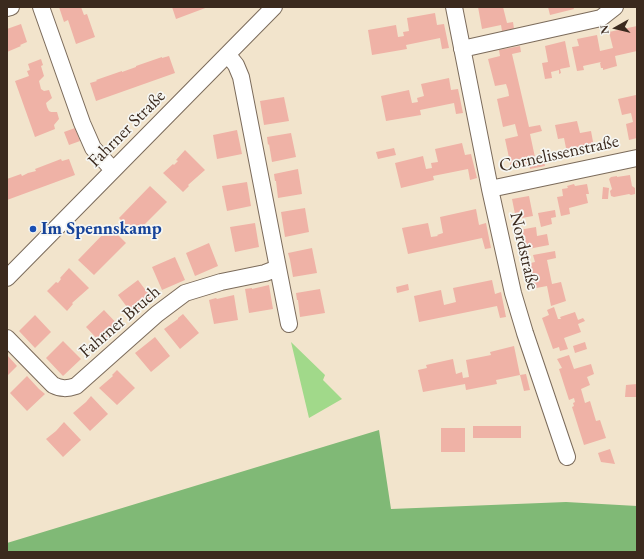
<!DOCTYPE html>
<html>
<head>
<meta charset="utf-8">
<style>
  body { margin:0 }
  #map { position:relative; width:644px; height:559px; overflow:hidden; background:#f2e4cc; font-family:"EB Garamond",serif }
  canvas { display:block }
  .frame { position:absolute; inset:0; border:8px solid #3b2a1e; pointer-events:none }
  .north { position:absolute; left:596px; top:8px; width:40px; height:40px; -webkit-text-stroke:3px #f6f6f2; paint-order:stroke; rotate:262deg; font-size:11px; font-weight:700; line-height:16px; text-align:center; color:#3b2a1e }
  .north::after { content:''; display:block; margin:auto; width:14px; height:18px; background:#3b2a1e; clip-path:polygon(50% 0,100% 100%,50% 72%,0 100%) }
</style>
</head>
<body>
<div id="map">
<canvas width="644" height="559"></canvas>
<div class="frame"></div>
<div class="north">N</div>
</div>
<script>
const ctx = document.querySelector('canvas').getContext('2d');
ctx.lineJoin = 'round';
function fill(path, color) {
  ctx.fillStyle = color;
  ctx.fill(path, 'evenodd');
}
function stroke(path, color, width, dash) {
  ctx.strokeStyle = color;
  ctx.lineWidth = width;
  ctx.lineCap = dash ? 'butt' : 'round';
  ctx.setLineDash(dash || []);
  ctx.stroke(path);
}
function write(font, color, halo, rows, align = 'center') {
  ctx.font = font + ' "EB Garamond",serif';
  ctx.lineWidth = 3.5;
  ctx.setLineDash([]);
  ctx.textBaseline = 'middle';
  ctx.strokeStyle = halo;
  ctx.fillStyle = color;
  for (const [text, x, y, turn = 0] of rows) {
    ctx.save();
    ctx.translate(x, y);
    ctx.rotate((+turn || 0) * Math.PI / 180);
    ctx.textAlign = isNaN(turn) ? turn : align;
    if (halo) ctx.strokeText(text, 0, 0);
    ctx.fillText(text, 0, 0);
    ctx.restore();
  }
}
const green = new Path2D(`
  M291 342 325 375 323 380 342 399 309 418Z`);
const forest = new Path2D(`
  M379 430 391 509 566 502 637 506V552H7V543Z`);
const building = new Path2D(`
  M59 7H81L84 15 87 14 95 37 76 44 68 20 64 22Z
  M172 7H208L176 19Z
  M478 7H503L507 23 513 22 514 29 502 31 501 25 482 29Z
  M548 7H573L574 9 550 15Z
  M435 13 437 25 444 24 449 48 442 49 440 38 406 45 407 49 372 55 368 30 396 25 398 37 404 36 403 32 409 31 407 18Z
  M21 24 27 42 20 45 21 46 7 52V29Z
  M637 26V51L615 56 617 66 603 70V68H601L600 63 601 62 583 66 584 70 577 71 572 47 579 46 577 39 597 35 600 51 613 48 609 32Z
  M565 41 570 67 560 69 561 73 559 74V70L551 72 552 78 545 79 542 63 548 62 545 46Z
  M520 46 521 52 512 54 529 127 540 125 542 131 530 134 536 162 544 160 545 166 530 169 529 163 511 167 505 139 518 136 515 124 503 127 497 99 509 96 508 90 506 84 495 86 488 59 500 56 499 50Z
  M169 56 175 73 96 101 90 83 97 81 96 80 122 71V72L136 67V66L162 57V58Z
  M41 59 43 65 41 66 44 76 39 81 41 89 44 91 49 90 52 98 46 103 47 107 49 111 51 112H57L59 119 54 125 55 129 35 137 15 81 29 76 27 71 30 70 28 64Z
  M449 78 451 90 458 89 463 113 456 114 454 103 420 110 421 115 386 121 381 96 409 90 412 103 418 102 417 98 424 96 421 84Z
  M636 95 637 101V138L629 140 626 124 633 122 631 113 622 115 618 99Z
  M284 97 289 121 264 125 260 101Z
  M577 121 580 133 591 131 594 147 567 153 564 138 558 139 555 125Z
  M75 128 80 141 69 145 64 132Z
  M237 130 242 154 217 159 213 135Z
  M291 133 296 157 272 162 269 144 268 145 267 137Z
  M462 143 465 155 471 154 477 178 470 180 468 169 433 176 434 180 401 188 395 163 423 156 426 169 432 168 431 163 438 162 435 149Z
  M394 148 396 155 378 159 376 152Z
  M185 150 205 170 188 185 189 186 183 192 163 173 173 164 174 165 178 161 176 160Z
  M61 159 62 161 69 159 75 175 7 200V179L21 174 22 176 28 173 36 171 35 169Z
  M298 169 302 194 278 198 276 181H275L274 174Z
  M630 175 632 186 635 188V194L631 195 629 194 614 197 611 196 610 191 612 189 609 179 611 177 617 176V177Z
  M247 182 251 206 227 211 222 186Z
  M574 184 575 186 587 184 589 194H586L588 203 569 208 570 214 561 216 557 197 563 196 562 189 568 188 567 186Z
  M150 186 167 202 135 234 119 218Z
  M603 187 609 188 608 199H602Z
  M529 196 533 216 516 219 512 199Z
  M305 208 309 232 285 237 281 212Z
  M476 209 479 225 486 223 491 248 485 249 482 238 408 254 402 228 428 223 431 237 438 236 437 235 443 233 440 217Z
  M555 210 556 217 551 218 552 224 541 227 538 213Z
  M255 223 259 247 235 252 230 227Z
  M110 227 126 243 94 275 78 260Z
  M536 227 537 236 547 234 549 245 523 250 519 230Z
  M209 243 218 266 195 276 186 253Z
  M312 248 317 273 293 277 290 260 288 253Z
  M555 251 556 258 547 260 552 284 561 282 566 301 551 306 547 286 531 289 526 264 535 262 533 255Z
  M175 257 185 280 162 290 152 267Z
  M69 268 89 288 72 303 73 304 67 311 47 291 56 282 58 283 61 279 60 278Z
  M138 280 153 300 133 315 118 295Z
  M492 280 495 294 501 292 506 317 500 318 497 306 419 322 414 296 441 290 444 305 456 302 453 288Z
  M408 284 409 290 397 293 396 287Z
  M269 285 273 309 249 313 245 289 252 288V289Z
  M320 289 325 313 300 317 298 300H297L296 293Z
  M234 295 238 320 214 324 209 300 216 298 217 299Z
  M554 307 558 319H561L560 317 575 312 578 320 583 318 585 321 578 324 581 332 564 338 568 349 560 351 559 347 553 349 542 318 549 315 547 310Z
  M104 310 121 328 103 345 86 327Z
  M183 314 199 333 180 349 164 329 178 319V318Z
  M35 315 51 332 35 348 19 331Z
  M155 337 170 356 151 372 135 353Z
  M63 341 81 359 63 376 46 358Z
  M585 342 587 349 575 353 573 346Z
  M514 346 520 375 526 374 530 390 524 391 520 375 496 380 497 384 466 390 465 384 423 392 418 370 427 368 426 365 453 359 456 374 462 372 463 378 469 377 466 360 491 355 490 352Z
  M7 355 17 366 7 376Z
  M569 355 574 369 591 364 594 374 587 377 590 385 581 389 585 403 590 401 596 421 600 420 606 438 584 445 572 407 574 406 573 403 575 402 574 398 569 400 559 369 562 368 557 359Z
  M117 370 135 388 117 405 99 388 113 376 112 375Z
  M27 376 39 389 45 394 27 411 10 393Z
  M637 384V397H625L626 385Z
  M91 396 108 414 90 431 73 413 86 402Z
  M64 422 81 440 63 457 46 439 56 431Z
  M473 426H521V438H473Z
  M441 428H465V452H441Z
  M610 449 615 464 601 462 598 453Z`);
const minor = new Path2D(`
  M41 7 82 123 93 148 113 170
  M454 7 490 189 513 293 525 333 567 457
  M7 8 11 7
  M462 49 601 18 615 7
  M490 189 637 158
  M278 268 289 324
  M7 278 274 7
  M7 338 53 385C61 389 67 389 76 386L157 314 185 293 221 282 265 273 278 268 241 77 236 65 228 55`);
const markers = [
  [33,229,4,"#1a4fb4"]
];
const streetNames = [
  ["Fahrner Straße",127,129,-45],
  ["Cornelissenstraße",559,154,-12],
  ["Nordstraße",524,251,77],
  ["Fahrner Bruch",120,322,-41]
];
const transitNames = [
  ["Im Spennskamp",41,229]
];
fill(green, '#a1d98a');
fill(forest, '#80b976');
fill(building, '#efb2a6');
stroke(minor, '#7b6b5b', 18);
stroke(minor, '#fff', 16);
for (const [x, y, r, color] of markers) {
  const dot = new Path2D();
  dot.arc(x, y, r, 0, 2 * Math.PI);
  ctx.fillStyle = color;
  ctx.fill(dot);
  stroke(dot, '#f6f6f2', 1.5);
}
write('18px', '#3b2a1e', '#f6f6f2', streetNames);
write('bold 18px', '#164399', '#f6f6f2', transitNames, 'left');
</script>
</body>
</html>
